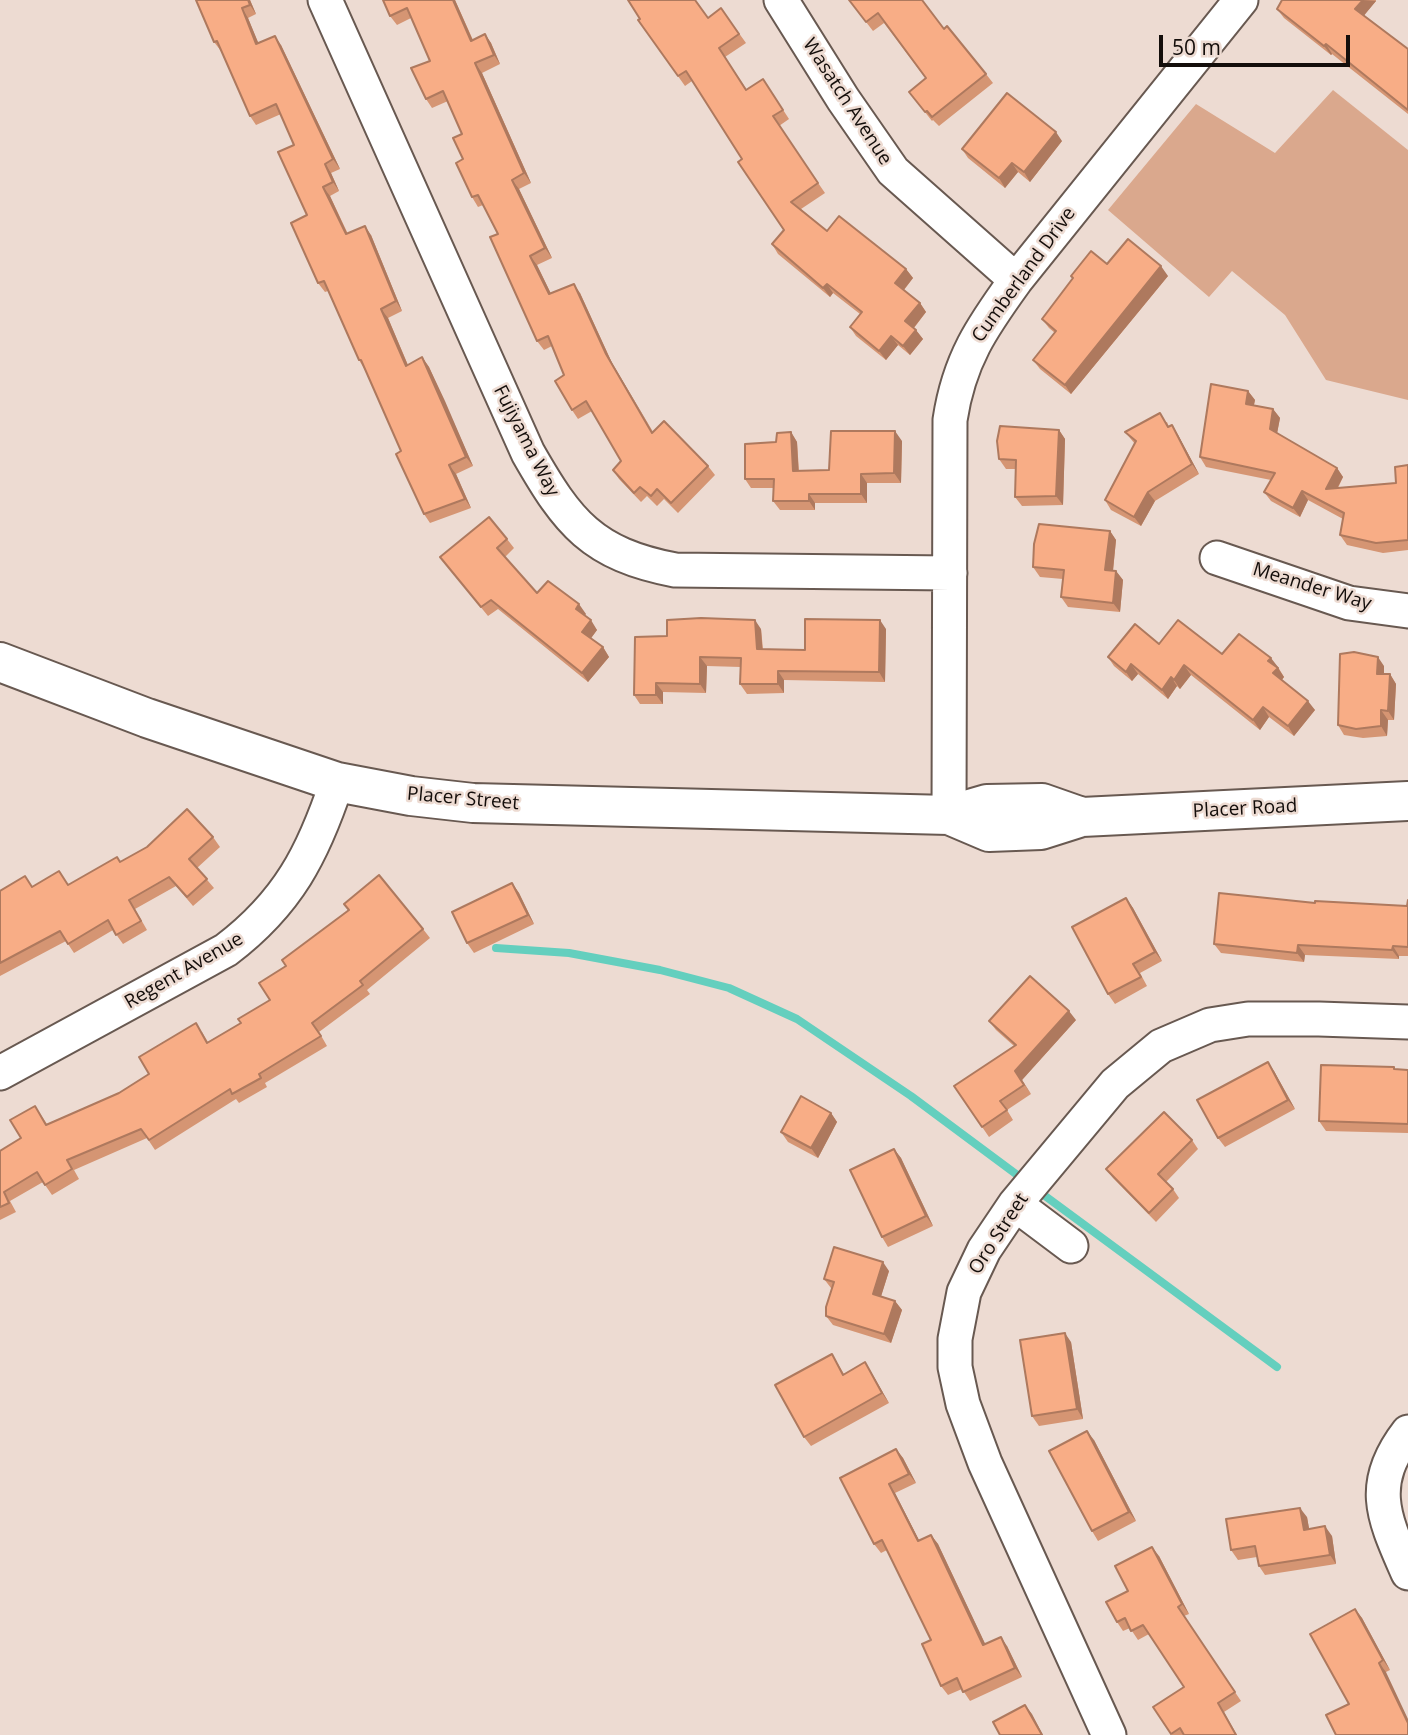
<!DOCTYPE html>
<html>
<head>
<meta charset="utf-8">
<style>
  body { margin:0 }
  #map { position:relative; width:1408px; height:1735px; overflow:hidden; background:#eddbd2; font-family:"Open Sans",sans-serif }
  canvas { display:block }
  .scale { position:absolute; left:1159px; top:35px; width:191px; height:32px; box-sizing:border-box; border:4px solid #140e0b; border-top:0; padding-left:9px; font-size:21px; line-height:24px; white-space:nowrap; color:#140e0b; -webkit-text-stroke:5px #eddbd2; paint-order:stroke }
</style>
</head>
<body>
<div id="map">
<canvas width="1408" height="1735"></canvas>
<div class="scale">50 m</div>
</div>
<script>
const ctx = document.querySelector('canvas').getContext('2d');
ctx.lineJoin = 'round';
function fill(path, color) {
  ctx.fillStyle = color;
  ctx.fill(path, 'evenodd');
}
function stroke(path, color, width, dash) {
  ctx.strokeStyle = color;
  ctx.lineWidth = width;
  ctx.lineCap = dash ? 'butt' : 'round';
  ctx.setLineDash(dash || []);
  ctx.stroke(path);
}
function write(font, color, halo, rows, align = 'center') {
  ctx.font = font + ' "Open Sans",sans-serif';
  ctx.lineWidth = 5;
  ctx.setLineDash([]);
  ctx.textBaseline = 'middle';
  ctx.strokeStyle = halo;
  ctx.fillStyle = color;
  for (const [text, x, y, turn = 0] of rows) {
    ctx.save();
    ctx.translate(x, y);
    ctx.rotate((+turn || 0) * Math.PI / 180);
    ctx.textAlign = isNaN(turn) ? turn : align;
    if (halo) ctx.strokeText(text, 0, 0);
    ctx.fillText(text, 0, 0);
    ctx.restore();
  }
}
const green = new Path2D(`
  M1333 90 1408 150V400L1326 380 1285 315 1232 271 1209 297 1108 210 1196 104 1275 153Z`);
const stream = new Path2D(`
  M496 948 569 953 660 970 729 988 797 1019 911 1096 1024 1180
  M1037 1190 1277 1367`);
const minor = new Path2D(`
  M325 0 528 453C568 523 592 554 675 570L950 573
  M781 0 843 99 893 171 1016 280
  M1217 558 1349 603 1408 611
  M949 815 950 420C959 360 982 327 1016 280L1241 0
  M0 1073 226 950C288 903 313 854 337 782
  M1015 1204 1071 1246
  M1408 1432C1367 1485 1384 1518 1408 1573
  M1109 1735 985 1463 963 1404 955 1367V1339L964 1292 984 1250 1015 1204 1115 1084 1161 1046 1210 1025 1248 1019H1319L1408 1022`);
const major = new Path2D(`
  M0 662 147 718 337 782 411 796 473 803 949 815 987 804 1042 803 1082 817
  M949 815 989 832 1041 830 1082 817 1408 801`);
const wall = new Path2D(`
  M196 0H250L256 14 248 18 258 43 281 45 340 169 331 173 339 191 330 196 348 234 371 235 402 311 388 318 408 365 422 357 429 367 473 466 456 474 471 508 430 523 424 514 401 451 365 370 359 360 328 291 325 292 318 283 307 215 294 145 281 114 256 125 250 116 221 51 214 42Z
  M383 0H455L473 40 485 34 491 43 500 64 482 73 531 183 519 189 552 258 537 265 551 294 580 293 612 363 653 432 708 466 715 475 678 513 664 499 657 506 647 496 641 502 619 479 613 470 621 461 592 411 578 419 572 410 564 375 552 346 544 350 537 341 498 234 483 205 478 207 472 197 463 159 462 134 448 101 432 108 426 99 430 61 411 18 397 25 390 16Z
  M849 0 944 29 986 74 993 83 939 126 933 120 932 121 909 92 926 79 884 23 873 31Z
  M1282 0H1376V1L1364 15 1408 49V114L1332 54 1331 55 1284 18 1277 9Z
  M721 8 746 43 725 57 747 90 763 79 789 119 779 126 825 193 801 209 827 231 906 269 913 278 904 290 920 303 926 312 914 328 923 339 910 355 898 345 886 360 856 336 850 327 860 314 833 293 830 297 778 254 772 244 784 230 742 159 692 81 685 86 638 20 708 18Z
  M1062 141 1030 182 1018 172 1005 188 968 158 962 149Z
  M1107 264 1168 276 1071 394 1040 369 1033 360 1055 333 1049 328 1042 319 1073 278 1071 276Z
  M1248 391 1255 400 1254 405 1273 409 1280 418 1277 433 1337 468 1343 477 1338 488 1396 483 1408 465V550L1383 553 1347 545 1340 535 1343 519 1308 500 1300 517 1271 501 1264 492 1271 480 1206 467 1200 457Z
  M1167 422 1169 427 1172 425 1178 435 1199 474 1155 501 1141 526 1111 510 1105 500 1135 444 1125 432Z
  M1059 430 1065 439 1063 505 1022 506 1015 497 1016 469H1006L999 459Z
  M791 432 797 442 799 471 829 470 902 441 901 483H867V503H815V510H780L773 501 774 488H751L745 479 776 442Z
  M1110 531 1116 540 1113 571H1116L1123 580 1120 612 1068 607 1061 597 1063 579 1040 577 1033 567Z
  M507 539 514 548 505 557 537 593 586 614 584 615 597 630 591 638 603 647 609 657 588 682 498 609 488 616 440 557Z
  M761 629 763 649 805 650 886 629 885 682 784 680V693L747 694 740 684 741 667 707 666 706 693 663 692V704H640L634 695 667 636Z
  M1159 644 1222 654 1278 667 1284 677 1282 680 1315 710 1294 736 1269 717 1260 730 1191 675 1180 689 1177 686 1168 699 1138 674 1132 681 1114 666 1108 657Z
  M1384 666V674H1390L1396 684 1394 720H1388L1387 736 1363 738 1344 735 1338 725Z
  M213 837 220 847 197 868 214 888 193 906 176 886 135 909 147 930 123 944 113 930 74 953 66 941 0 976V891L32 887 68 885 120 862Z
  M512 883 519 893 534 924 474 953 467 943Z
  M1126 898 1133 908 1162 961 1140 973 1147 986 1115 1004 1108 994Z
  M1408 900V956H1399V959L1305 955 1304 962 1221 953 1214 944 1315 903 1407 906Z
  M344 904 423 929 430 938 367 990 370 994 319 1032 327 1046 265 1083 267 1087 239 1103 236 1099 155 1150 147 1138 74 1170 79 1179 52 1195 43 1182 10 1201 16 1212 0 1220V1151L21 1138 35 1106 47 1124 119 1093 149 1074 202 1032 208 1042 241 1023 270 1000 286 966 348 910Z
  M1076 1020 1022 1080 1031 1094 1007 1110 1013 1120 989 1137 954 1086 1014 1046 996 1030 989 1021Z
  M1395 1069 1408 1070V1133L1326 1131 1319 1121Z
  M1274 1071 1295 1109 1225 1147 1218 1138Z
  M831 1113 837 1122 818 1158 788 1142 781 1132Z
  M1192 1140 1198 1149 1166 1182 1173 1189 1179 1198 1156 1222 1113 1178 1106 1169Z
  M894 1149 901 1158 933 1226 888 1247 882 1237Z
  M889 1271 881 1296 895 1301 902 1310 891 1343 833 1325 826 1316 832 1289 831 1288 824 1279Z
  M1071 1342 1083 1419 1039 1426 1032 1416Z
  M865 1362 889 1403 811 1446 804 1437 838 1364 844 1374Z
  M1094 1440 1136 1521 1098 1541 1092 1531Z
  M896 1449 903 1458 916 1483 895 1493 919 1540 931 1535 938 1544 985 1644 1007 1646 1022 1677 970 1701 962 1689 948 1695 941 1686 931 1640 887 1550 881 1553 874 1544Z
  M1307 1517 1309 1529 1332 1536 1336 1564 1265 1575 1259 1566 1257 1557 1238 1560 1231 1550Z
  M1159 1556 1189 1614 1184 1616 1241 1701 1224 1712 1237 1735H1172L1153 1707 1184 1687 1149 1634 1138 1640 1130 1628 1123 1631 1117 1622 1128 1591Z
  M1355 1609 1362 1618 1390 1670 1386 1672 1349 1704Z`);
const shadedWall = new Path2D(`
  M248 0H250L256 14 250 5Z
  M453 0H455L477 50 471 41Z
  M1363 0 1376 1 1362 18 1355 9Z
  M242 8 248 18 263 54 256 44Z
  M485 34 491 43 500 64 494 55Z
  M275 36 281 45 340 169 333 159Z
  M1326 44 1332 54 1331 55 1324 46Z
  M475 63 482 73 531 183 524 173Z
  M1056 132 1062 141 1030 182 1024 172Z
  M1012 163 1018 172 1005 188 999 178Z
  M325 164 331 173 339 191 333 182Z
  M512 180 519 189 552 258 545 248Z
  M323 187 330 196 352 244 346 234Z
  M365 226 371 235 402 311 396 301Z
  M530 256 537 265 556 304 549 294Z
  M1161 266 1168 276 1071 394 1065 385Z
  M906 269 913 278 902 292 895 283Z
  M574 284 580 293 612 363 659 442 606 354Z
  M827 284 833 293 830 297 823 288Z
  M920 303 926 312 912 330 905 321Z
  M381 309 388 318 412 375 406 366Z
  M916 330 923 339 910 355 903 346Z
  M891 336 898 345 886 360 879 351Z
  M422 357 429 367 445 401 473 466 466 457Z
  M1248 391 1255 400 1252 413 1246 404Z
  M1273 409 1280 418 1276 439 1270 429Z
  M1172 425 1178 435 1199 474 1192 464Z
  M1059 430 1065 439 1063 505 1056 496Z
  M895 431 902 441 901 483 894 473Z
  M791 432 797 442 799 480 793 471Z
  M449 465 456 474 471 508 465 499Z
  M1337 468 1343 477 1332 498 1326 489Z
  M861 474 867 483V503L861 494Z
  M1302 491 1308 500 1300 517 1293 508Z
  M1148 492 1155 501 1141 526 1134 517Z
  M809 494 815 503V510L809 501Z
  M1110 531 1116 540 1112 580 1105 570Z
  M1116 571 1123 580 1120 612 1113 603Z
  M579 604 586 614 583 618 576 609Z
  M591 620 597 630 589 641 582 632Z
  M755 620 761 629 763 658 757 649Z
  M880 620 886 629 885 682 879 672Z
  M603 647 609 657 588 682 582 673Z
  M700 657 707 666 706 693 700 684Z
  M1378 657 1384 666V683L1377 674Z
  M1271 658 1278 667 1275 670 1268 661Z
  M1131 664 1138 674 1132 681 1126 672Z
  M1184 665 1191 675 1180 689 1174 680Z
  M1278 668 1284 677 1280 682 1273 673Z
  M778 671 784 680V693L778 684Z
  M1390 674 1396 684 1394 720 1388 711Z
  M1171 677 1177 686 1168 699 1162 690Z
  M656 683 663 692V704L656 695Z
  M1308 701 1315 710 1294 736 1288 726Z
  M1263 707 1269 717 1260 730 1253 720Z
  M1381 710 1388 720 1387 736 1381 726Z
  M512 883 519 893 534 924 528 915Z
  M1126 898 1133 908 1162 961 1155 952Z
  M1298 945 1305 955 1304 962 1297 953Z
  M1393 946 1399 956V959L1392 950Z
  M1069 1011 1076 1020 1022 1080 1031 1094 1015 1071Z
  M1268 1062 1274 1071 1295 1109 1288 1100Z
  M831 1113 837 1122 818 1158 811 1148Z
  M894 1149 901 1158 933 1226 926 1216Z
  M883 1262 889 1271 879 1303 873 1294Z
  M895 1301 902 1310 891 1343 884 1334Z
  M1065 1333 1071 1342 1083 1419 1077 1409Z
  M865 1362 871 1372 889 1403 882 1393Z
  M1087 1431 1094 1440 1136 1521 1129 1512Z
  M896 1449 903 1458 916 1483 909 1474Z
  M889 1484 895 1493 924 1550 918 1541Z
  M1300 1508 1307 1517 1311 1539 1304 1530Z
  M1325 1526 1332 1536 1336 1564 1330 1555Z
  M931 1535 938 1544 990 1654 983 1645Z
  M1152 1547 1159 1556 1189 1614 1182 1604Z
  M1355 1609 1362 1618 1390 1670 1383 1660Z
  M1001 1637 1007 1646 1022 1677 1015 1668Z
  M1379 1663 1386 1672 1408 1719V1723Z
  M1025 1705 1032 1714 1043 1735H1042Z`);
const building = new Path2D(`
  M196 0H248L250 5 242 8 256 44 275 36 333 159 325 164 333 182 323 187 346 234 365 226 396 301 381 309 406 366 422 357 466 457 449 465 465 499 424 514 396 454 401 451 361 360H359L324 281 318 283 291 223 307 215 278 152 294 145 276 104 250 116 217 41 214 42Z
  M383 0H453L471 41 485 34 494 55 475 63 524 173 512 180 545 248 530 256 549 294 574 284 606 354 652 433 664 421 708 466 671 503 657 489 651 496 640 487 634 493 613 470 621 461 586 401 572 410 555 381 564 375 548 336 537 341 490 237 498 234 478 195 472 197 456 163 463 159 453 138 462 134 443 91 426 99 411 68 430 61 407 8 390 16Z
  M628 0H695L708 18 721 8 739 34 719 48 746 90 763 79 783 110 773 116 818 183 791 202 827 231 839 216 906 269 895 283 920 303 905 321 916 330 903 346 891 336 879 351 850 327 862 312 827 284 823 288 772 244 784 230 738 162 742 159 686 71 678 76 638 20 640 19Z
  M849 0H922L944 29 947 26 986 74 932 117 927 111 925 112 909 92 926 78 878 13 866 22Z
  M1282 0H1363L1355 9 1408 49V110L1326 44 1324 46 1277 9Z
  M1007 93 1056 132 1024 172 1012 163 999 178 962 149Z
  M1128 239 1161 266 1065 385 1033 360 1056 331 1042 319 1073 278 1071 276 1091 251 1107 264Z
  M1211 384 1248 391 1246 404 1273 409 1270 429 1337 468 1326 489 1396 483 1395 467 1408 465V540L1376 543 1340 535 1344 513 1302 491 1293 508 1264 492 1275 473 1200 457Z
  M1160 413 1168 427 1172 425 1192 464 1148 492 1134 517 1105 500 1136 441 1125 432Z
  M1000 426 1059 430 1056 496 1015 497 1016 460 999 459 997 441Z
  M831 431H895L894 473 861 474V494H809V501H773L774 479H745V444L776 442 777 433 791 432 793 471 829 470Z
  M489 517 507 539 497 548 537 593 548 581 579 604 576 609 591 620 582 632 603 647 582 673 491 600 481 607 440 557Z
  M1039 524 1110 531 1105 570 1116 571 1113 603 1061 597 1064 570 1033 567 1034 544Z
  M701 618 755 620 757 649 805 650V619L880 620 879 672 778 671V684H740L741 658 700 657V684L656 683V695H634L635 637 667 636V620Z
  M1178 620 1222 654 1239 634 1271 658 1268 661 1278 668 1273 673 1308 701 1288 726 1263 707 1253 720 1184 665 1174 680 1171 677 1162 690 1131 664 1126 672 1108 657 1135 624 1159 644Z
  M1354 652 1378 657 1377 674H1390L1388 711 1381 710V726L1356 729 1338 725 1340 654Z
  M187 809 213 837 189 859 207 879 187 897 169 877 129 900 141 921 116 935 108 920 68 944 60 931 0 963V891L25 876 32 887 59 871 68 885 117 857 120 862 147 847Z
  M379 875 423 929 360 981 363 985 312 1023 321 1036 259 1074 261 1078 232 1094 230 1089 149 1140 141 1129 67 1160 72 1169 45 1185 37 1172 4 1192 9 1203 0 1207V1151L21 1138 10 1120 35 1106 46 1125 119 1093 149 1074 139 1057 196 1023 207 1043 241 1023 238 1019 270 1000 259 983 286 966 282 960 349 910 344 904Z
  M512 883 528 915 467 943 452 912Z
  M1219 893 1315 903V901L1407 906 1408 900V947L1393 946 1392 950 1298 945 1297 953 1214 944Z
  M1126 898 1155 952 1133 964 1141 977 1108 994 1072 927Z
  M1030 976 1069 1011 1015 1071 1024 1085 1000 1101 1007 1110 982 1127 954 1086 1016 1045 989 1021Z
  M1268 1062 1288 1100 1218 1138 1197 1100Z
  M1321 1065 1394 1067V1069L1408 1070V1124L1319 1121Z
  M801 1096 831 1113 811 1148 781 1132Z
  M1164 1112 1192 1140 1158 1174 1173 1189 1149 1213 1106 1169Z
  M894 1149 926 1216 882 1237 850 1170Z
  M834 1247 883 1262 873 1294 895 1301 884 1334 826 1316V1307L834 1282 824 1279Z
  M1065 1333 1077 1409 1032 1416 1020 1340Z
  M832 1354 843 1375 865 1362 882 1393 804 1437 775 1385Z
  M1087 1431 1129 1512 1092 1531 1049 1451Z
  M896 1449 909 1474 889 1484 918 1541 931 1535 983 1645 1001 1637 1015 1668 963 1692 957 1678 941 1686 922 1644 931 1640 882 1540 874 1544 840 1478Z
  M1300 1508 1304 1530 1325 1526 1330 1555 1259 1566 1255 1546 1231 1550 1226 1519Z
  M1152 1547 1182 1604 1178 1607 1235 1692 1218 1703 1236 1735H1184L1180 1728 1171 1734 1153 1707 1184 1687 1143 1625 1131 1631 1125 1618 1117 1622 1106 1602 1128 1591 1115 1566Z
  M1355 1609 1383 1660 1379 1663 1408 1723V1735H1336L1326 1715 1349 1704 1310 1634Z
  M1025 1705 1042 1735H1000L993 1722Z`);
const streetNames = [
  ["Wasatch Avenue",847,102,57],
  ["Cumberland Drive",1024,275,-54],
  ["Fujiyama Way",526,441,63],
  ["Meander Way",1312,587,17],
  ["Placer Street",463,799,5],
  ["Placer Road",1245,809,-3],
  ["Regent Avenue",184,971,-30],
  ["Oro Street",999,1234,-57]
];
fill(green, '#daa88d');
stroke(stream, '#64cfbe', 8);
stroke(minor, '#685951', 37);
stroke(major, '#685951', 42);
stroke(minor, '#fff', 33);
stroke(major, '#fff', 38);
fill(wall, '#d59573');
fill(shadedWall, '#ae795e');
fill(building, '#f8ad86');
stroke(building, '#ae795e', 2);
write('19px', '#140e0b', '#eddbd2', streetNames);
</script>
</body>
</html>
